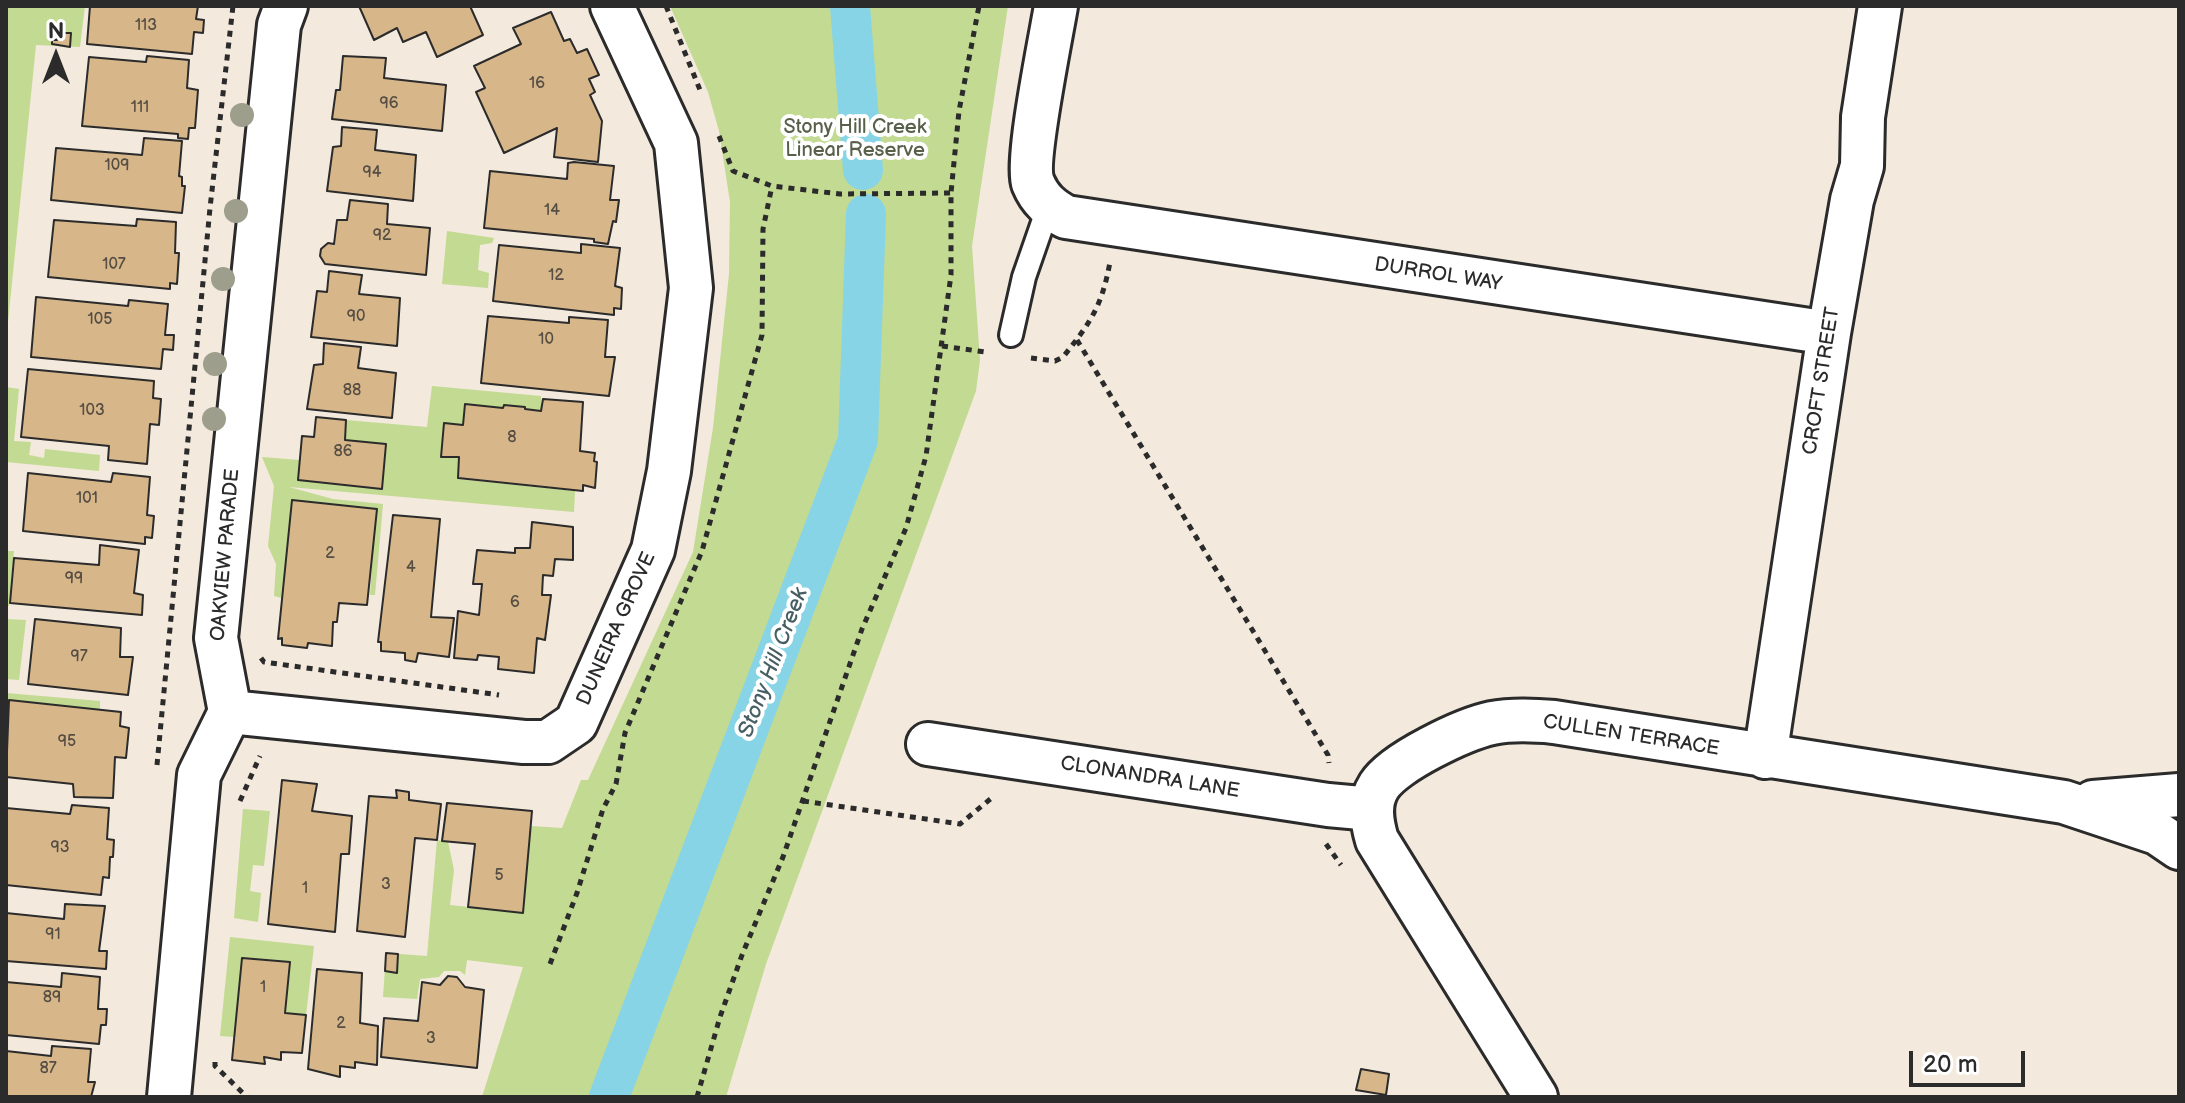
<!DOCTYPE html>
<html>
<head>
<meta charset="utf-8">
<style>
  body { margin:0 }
  #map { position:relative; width:2185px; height:1103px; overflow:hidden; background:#f3e9dc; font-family:"Balsamiq Sans",sans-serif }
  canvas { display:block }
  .frame { position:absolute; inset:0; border:8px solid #2b2b2b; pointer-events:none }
  .north { position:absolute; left:16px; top:16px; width:80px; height:80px; -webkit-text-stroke:6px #fff; paint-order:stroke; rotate:0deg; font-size:22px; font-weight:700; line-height:32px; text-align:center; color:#2b2b2b }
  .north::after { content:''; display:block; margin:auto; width:28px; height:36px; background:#2b2b2b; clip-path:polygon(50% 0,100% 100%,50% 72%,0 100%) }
  .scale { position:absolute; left:1909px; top:1051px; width:116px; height:36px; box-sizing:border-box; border:4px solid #2b2b2b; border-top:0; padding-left:10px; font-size:24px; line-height:28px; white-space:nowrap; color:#2b2b2b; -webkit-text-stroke:6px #fff; paint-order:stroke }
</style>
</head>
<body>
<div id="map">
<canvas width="2185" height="1103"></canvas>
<div class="frame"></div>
<div class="north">N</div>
<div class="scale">20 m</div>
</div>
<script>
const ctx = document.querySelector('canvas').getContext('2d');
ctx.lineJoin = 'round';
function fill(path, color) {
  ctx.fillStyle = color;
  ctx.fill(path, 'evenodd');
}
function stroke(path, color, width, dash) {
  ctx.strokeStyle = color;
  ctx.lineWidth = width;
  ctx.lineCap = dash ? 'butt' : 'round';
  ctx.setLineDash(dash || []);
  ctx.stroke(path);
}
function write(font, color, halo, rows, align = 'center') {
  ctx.font = font + ' "Balsamiq Sans",sans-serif';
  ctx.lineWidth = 8;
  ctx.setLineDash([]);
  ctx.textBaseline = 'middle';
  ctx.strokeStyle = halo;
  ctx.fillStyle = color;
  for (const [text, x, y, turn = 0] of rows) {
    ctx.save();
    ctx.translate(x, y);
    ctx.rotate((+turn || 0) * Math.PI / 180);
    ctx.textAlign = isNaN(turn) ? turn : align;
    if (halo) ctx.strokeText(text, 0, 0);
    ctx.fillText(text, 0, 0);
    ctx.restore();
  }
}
const green = new Path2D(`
  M6 6H85L80 47 36 45 6 342Z
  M670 6H1008L972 246 980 360 976 391 766 964 726 1097H482L523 967 467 960 465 975 460 971H444L439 977 420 979 417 999 383 997 386 953 427 956 437 840 448 842 454 870 450 905 523 913 531 826 562 828 581 780H588L693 552 713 428 729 274 730 202 719 131 708 92Z
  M447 231 494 238 492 243 480 245 478 270 489 273 488 288 442 284Z
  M432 386 541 396V411L525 409 524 407 504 405 503 408 466 404 463 425 444 423 441 456 459 457 458 479 575 491 574 512 289 487 333 499 383 504 375 595H370L376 509 282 598 274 596 276 564 268 546 274 486 262 457 300 460 298 480 381 489 386 444 345 440 346 420 427 427Z
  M6 387 19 389 14 441 31 442 29 455 44 458 45 449 100 455 99 471 6 462Z
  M6 551H14L9 606H6Z
  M6 619 26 620 19 680 6 679Z
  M6 693 100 701V710L9 700 6 727Z
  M243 809 270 811 264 866 253 865 250 891 261 893 258 922 234 918Z
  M230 937 314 946 306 1015 285 1013 242 959 234 1037 220 1036Z`);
const canal = new Path2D(`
  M850 6 863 170
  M609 1097 858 440 866 214`);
const building = new Path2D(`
  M90 6H198L196 19 204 20 203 33 194 32 192 54 87 44Z
  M359 6H470L483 35 437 57 426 32 403 42 397 28 374 40Z
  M551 12 564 41 570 39 577 53 587 49 599 75 589 79 595 92 590 95 602 121 598 162 554 157 557 128 504 153 476 92 485 88 474 66 521 44 513 28Z
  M57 33H71L70 47 52 44V40H57Z
  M147 56 189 60 187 88 198 90 195 128H189L188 139 178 138V134L82 126 89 57 146 62Z
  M343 56 386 58 384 78 446 85 442 131 332 119 336 90H340Z
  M342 127 377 130 375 150 416 155 413 201 327 191 333 147 341 146Z
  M144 138 182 141 179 176 182 177V186H185L182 213 51 200 56 148 142 155Z
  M574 162 614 166 610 200H619L616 222 613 221 608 244 594 242V239L484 228 490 171 567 179 568 163Z
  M350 200 388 204 387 224 430 228 426 275 325 264 320 256 321 249 328 243 334 244 337 220H347Z
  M137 219 176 222 175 253H179L177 284 170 283V289L48 277 54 220 136 226Z
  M581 244 620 248 615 286 622 288 621 309 614 308V315L493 301 499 245 581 253Z
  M329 271 362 275 359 294 400 298 397 346 311 337 317 291 327 292Z
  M36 297 128 306 129 300 168 304 165 335H174L173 350 163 349 161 369 31 357Z
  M488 316 569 323V317L608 320 605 357H615L609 396 481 383Z
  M324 343 361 347 358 368 396 373 392 418 307 409 314 365 323 364Z
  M28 369 154 381 153 398 161 399 159 425 150 424 147 464 108 460 109 446 21 437Z
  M543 399 583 402 580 451 595 453 594 461 597 462 595 488 583 485V491L458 478 459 457H441L444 423 463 425 465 404 503 408 504 405 525 407V409L541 411Z
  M316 417 346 420 345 440 386 444 382 489 298 480 302 436 314 437Z
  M28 473 111 482 113 473 150 477 147 515 154 516 152 538 145 537V544L23 531Z
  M292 500 377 509 367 605 339 603 337 622H333L332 646 308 643 307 648 282 645V638L278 639Z
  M393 515 440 519 431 617 454 618 449 657 418 653 416 662 405 660V653L381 651V642H378Z
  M532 522 573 527V560L555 559 553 576 543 575 542 595H551L545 640 537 638 534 673 498 669 499 657 478 655 477 660 454 658 458 611 479 615 482 584H473L477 550 515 553V548H530Z
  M100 545 139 550 134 593 143 595 142 615 10 603 14 558 99 565Z
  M35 619 121 628 120 657H133L128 695 28 684Z
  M9 700 121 712 120 726 129 728 126 758 115 757 113 798 74 797 73 784 6 777Z
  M282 780 317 784 312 811 352 816 349 854H341L335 932 268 924Z
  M396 790 409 792V800L441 804 437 840 415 838 405 937 357 931 369 796 397 798Z
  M447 803 532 811 523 913 468 907 475 844 442 841Z
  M72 805 109 808 107 839 114 840 113 857H110L109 878 103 877 101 895 6 885V808L70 814Z
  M65 904 105 906 99 951H107L106 969 6 961V913L64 919Z
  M386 953 398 954 397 973 385 971Z
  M242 958 290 962 285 1013 306 1015 302 1053 281 1052V1060L264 1057 265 1064 232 1060Z
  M317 969 362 973 360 1023 378 1026 377 1065 355 1062V1068L340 1066V1077L308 1069Z
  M62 973 100 977 98 1009H107L106 1025H101L99 1044 6 1035V982L61 987Z
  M448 976 457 977 465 987 484 990 477 1068 381 1057 384 1018 418 1021 422 982 440 985Z
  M52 1046 91 1049 88 1082H95L91 1097H6V1051L51 1056Z
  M1361 1069 1389 1074 1386 1095 1356 1090Z`);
const path = new Path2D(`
  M666 6 700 90
  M719 136 733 171 772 186 840 194 951 193
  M1077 340 1328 755 1329 763
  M942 346 985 352
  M1031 358 1055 361 1063 357C1091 322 1102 306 1110 262
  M261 658 264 662 499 695
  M157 765 210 208 233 6
  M240 801 260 756
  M803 801 960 824 994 796
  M1326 844 1341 865
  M550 964 577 893 603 809 616 784 625 733 702 551 762 335 763 229 772 186
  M215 1062V1066L247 1097
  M697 1097 720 1017 742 955 783 857 862 629 906 528 926 456 951 275V193L959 111 979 6`);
const lane = new Path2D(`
  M1011 335 1024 277 1048 208`);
const street = new Path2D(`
  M1056 6C1051 36 1025 162 1033 183 1040 200 1051 209 1066 217L1829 333
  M230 712 524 742H548L576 723 653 550 669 471 691 288 676 143 612 6
  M928 744 1328 805 1372 809
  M1765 757 1829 333 1852 200 1862 166 1863 117 1880 6
  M2093 802 2179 795
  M169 1097 199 775 230 712 216 638 279 25 286 6
  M1536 1097 1377 840C1372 823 1368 803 1379 786 1394 762 1464 729 1492 723 1512 719 1533 720 1554 722L2064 802 2157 833 2179 848`);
const trees = [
  [242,115],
  [236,211],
  [223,279],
  [215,364],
  [214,419]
];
const numberNames = [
  ["113",146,26],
  ["16",537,84],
  ["96",389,104],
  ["111",140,108],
  ["109",117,166],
  ["94",372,173],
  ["14",552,211],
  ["92",382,236],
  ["107",114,265],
  ["12",556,276],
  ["90",356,317],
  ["105",100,320],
  ["10",546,340],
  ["88",352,391],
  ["103",92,411],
  ["8",512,438],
  ["86",343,452],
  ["101",87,499],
  ["2",330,554],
  ["4",411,568],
  ["99",74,579],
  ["6",515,603],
  ["97",79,657],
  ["95",67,742],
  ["93",60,848],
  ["5",499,876],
  ["3",386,885],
  ["1",305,889],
  ["91",53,935],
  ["1",263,988],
  ["89",52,998],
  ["2",341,1024],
  ["3",431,1039],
  ["87",48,1069]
];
const parkNames = [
  ["Stony Hill Creek",855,128],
  ["Linear Reserve",855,151]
];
const streetNames = [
  ["DURROL WAY",1438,275,9],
  ["CROFT STREET",1822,381,-81],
  ["OAKVIEW PARADE",226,555,-85],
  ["DUNEIRA GROVE",617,629,-66],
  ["CULLEN TERRACE",1631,736,9],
  ["CLONANDRA LANE",1150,778,9]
];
const waterNames = [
  ["Stony Hill Creek",774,663,-69]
];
fill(green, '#c2da91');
stroke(canal, '#87d4e7', 40);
fill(building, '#d7b68a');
stroke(building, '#2b2b2b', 2);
stroke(lane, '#2b2b2b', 28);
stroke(street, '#2b2b2b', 48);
stroke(path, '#2b2b2b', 5, [6, 6]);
stroke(lane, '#fff', 22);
stroke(street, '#fff', 42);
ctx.fillStyle = '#9e9e8c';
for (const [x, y] of trees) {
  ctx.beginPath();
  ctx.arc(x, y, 12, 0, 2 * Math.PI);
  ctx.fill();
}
write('16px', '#564e43', null, numberNames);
write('20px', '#58604a', '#fff', parkNames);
write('20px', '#2b2b2b', '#fff', streetNames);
write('italic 22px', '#475e63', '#fff', waterNames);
</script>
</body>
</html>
